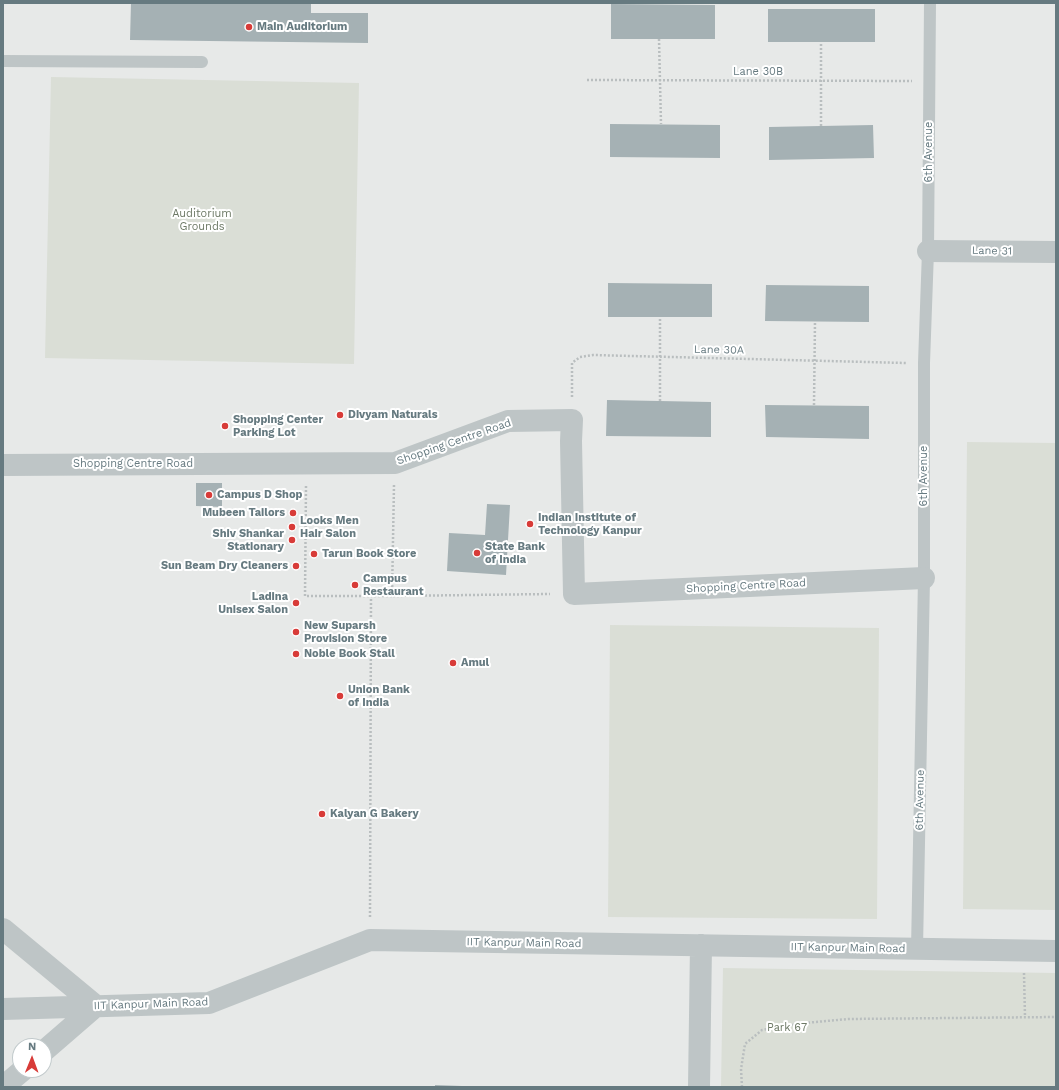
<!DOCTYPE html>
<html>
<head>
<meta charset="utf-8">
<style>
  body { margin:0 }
  #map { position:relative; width:1059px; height:1090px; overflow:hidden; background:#f9f9f7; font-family:"Work Sans",sans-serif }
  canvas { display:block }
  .frame { position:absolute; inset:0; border:4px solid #667a80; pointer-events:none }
  .north { position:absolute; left:12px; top:1038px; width:40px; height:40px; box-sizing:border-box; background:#fff; border:1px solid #c2cacc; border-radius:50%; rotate:1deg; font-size:11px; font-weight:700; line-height:16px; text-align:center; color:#667a80 }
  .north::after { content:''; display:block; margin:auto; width:14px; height:18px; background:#d83b38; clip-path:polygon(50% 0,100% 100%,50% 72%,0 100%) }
</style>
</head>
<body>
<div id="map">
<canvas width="1059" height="1090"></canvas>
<div class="frame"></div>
<div class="north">N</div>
</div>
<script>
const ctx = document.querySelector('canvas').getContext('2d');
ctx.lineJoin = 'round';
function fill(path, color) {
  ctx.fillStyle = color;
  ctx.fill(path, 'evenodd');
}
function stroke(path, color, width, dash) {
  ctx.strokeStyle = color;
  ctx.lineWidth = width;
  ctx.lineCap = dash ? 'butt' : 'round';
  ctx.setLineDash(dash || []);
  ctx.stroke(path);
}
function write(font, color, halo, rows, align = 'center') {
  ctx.font = font + ' "Work Sans",sans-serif';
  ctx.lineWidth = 4;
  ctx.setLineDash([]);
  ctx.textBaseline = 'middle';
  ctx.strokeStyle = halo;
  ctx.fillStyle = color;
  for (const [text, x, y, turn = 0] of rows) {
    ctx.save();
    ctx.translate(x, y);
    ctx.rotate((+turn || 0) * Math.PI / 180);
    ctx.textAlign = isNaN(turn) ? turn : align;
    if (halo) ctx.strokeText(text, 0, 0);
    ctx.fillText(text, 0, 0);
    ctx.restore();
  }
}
const built = new Path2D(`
  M3 3H1056V1087H3ZM20 1046H44V1070H20Z`);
const green = new Path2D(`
  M51 77 359 83 354 364 45 358Z
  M967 442 1056 443V910L963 909Z
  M610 625 879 628 877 919 608 917Z
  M723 968 1056 973V1087H721Z`);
const building = new Path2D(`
  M131 3H311V13H368V43L130 40Z
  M611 4 715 5V39H611Z
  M768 9H875V42H768Z
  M610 124 720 125V158L610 157Z
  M873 125 874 158 769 160V127Z
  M608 283 712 284V317H608Z
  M766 285 869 286V322L765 321Z
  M607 400 711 402V437L606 436Z
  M765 405 869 406V439L766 437Z
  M196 483H222V507L196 506Z
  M487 504 510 505 506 575 447 571 449 533 485 535Z
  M435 1085 462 1086V1087H435Z`);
const path = new Path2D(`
  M659 39 661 124
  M587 80 912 81
  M821 126V43
  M572 397V363L580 357 593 355 906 363
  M660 401V317
  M814 405 815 321
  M394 485 392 596 550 594
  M306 486 305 596H371
  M370 917 371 596H392
  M1024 973 1025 1017
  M742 1087 741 1069 745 1044 762 1030 805 1023 848 1019 1056 1017`);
const lane = new Path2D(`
  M3 61 202 62
  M917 949 924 578V363L928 251 930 3`);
const street = new Path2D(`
  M928 251 1056 252
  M3 465 395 463 508 421 572 420 571 441 574 594 924 578
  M3 929 96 1006
  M3 1009 209 1003 370 940 1056 951
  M44 1051 96 1006
  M3 1087 23 1070
  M699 1087 701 945`);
const markers = [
  [249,27,4,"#d83b38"],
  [340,415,4,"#d83b38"],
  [225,426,4,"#d83b38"],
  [209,495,4,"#d83b38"],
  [293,513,4,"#d83b38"],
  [530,524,4,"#d83b38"],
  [292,527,4,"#d83b38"],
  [292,540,4,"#d83b38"],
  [477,553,4,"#d83b38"],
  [314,554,4,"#d83b38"],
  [296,566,4,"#d83b38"],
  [355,585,4,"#d83b38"],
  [296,603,4,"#d83b38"],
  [296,632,4,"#d83b38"],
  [296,654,4,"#d83b38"],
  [453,663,4,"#d83b38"],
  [340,696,4,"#d83b38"],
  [322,814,4,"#d83b38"]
];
const poiNames = [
  ["Main Auditorium",257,27],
  ["Divyam Naturals",348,415],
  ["Shopping Center",233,420],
  ["Parking Lot",233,433],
  ["Campus D Shop",217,495],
  ["Mubeen Tailors",285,513,"right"],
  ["Indian Institute of",538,518],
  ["Technology Kanpur",538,531],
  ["Looks Men",300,521],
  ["Hair Salon",300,534],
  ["Shiv Shankar",284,534,"right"],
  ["Stationary",284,547,"right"],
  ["State Bank",485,547],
  ["of India",485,560],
  ["Tarun Book Store",322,554],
  ["Sun Beam Dry Cleaners",288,566,"right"],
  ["Campus",363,579],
  ["Restaurant",363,592],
  ["Ladina",288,597,"right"],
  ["Unisex Salon",288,610,"right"],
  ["New Suparsh",304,626],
  ["Provision Store",304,639],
  ["Noble Book Stall",304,654],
  ["Amul",461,663],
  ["Union Bank",348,690],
  ["of India",348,703],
  ["Kalyan G Bakery",330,814]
];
const streetNames = [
  ["Lane 30B",758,72],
  ["6th Avenue",929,152,-90],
  ["Lane 31",992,251,1],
  ["Lane 30A",719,350,1],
  ["Shopping Centre Road",454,442,-19],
  ["Shopping Centre Road",133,464],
  ["6th Avenue",924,476,-90],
  ["Shopping Centre Road",746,586,-3],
  ["6th Avenue",920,800,-89],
  ["IIT Kanpur Main Road",524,943,1],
  ["IIT Kanpur Main Road",848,948,1],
  ["IIT Kanpur Main Road",151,1004,-2]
];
const parkNames = [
  ["Auditorium",202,214],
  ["Grounds",202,227],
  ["Park 67",787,1028]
];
fill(built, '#e7e9e8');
fill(green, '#daded6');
fill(building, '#a5b1b4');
stroke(path, '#b9bebf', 2.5, [2, 2]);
stroke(lane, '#bec5c6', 12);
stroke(street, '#bec5c6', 22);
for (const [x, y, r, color] of markers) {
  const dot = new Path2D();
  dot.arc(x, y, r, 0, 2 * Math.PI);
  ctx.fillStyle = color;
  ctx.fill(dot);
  stroke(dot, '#fff', 1.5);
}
write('bold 11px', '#667a80', '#fff', poiNames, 'left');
write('11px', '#667a80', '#fff', streetNames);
write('11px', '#6c7865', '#fff', parkNames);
</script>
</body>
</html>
